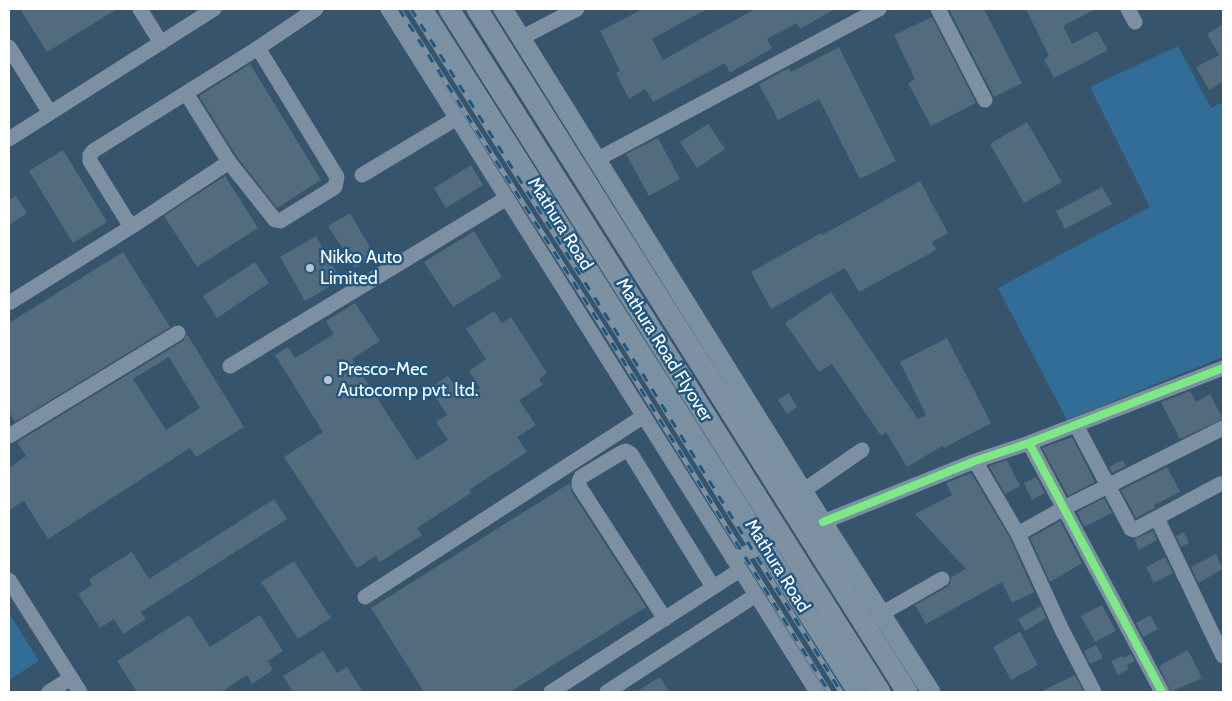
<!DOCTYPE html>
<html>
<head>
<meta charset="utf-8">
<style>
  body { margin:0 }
  #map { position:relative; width:1232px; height:701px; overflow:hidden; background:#36546c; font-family:Cabin,sans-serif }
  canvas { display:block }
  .frame { position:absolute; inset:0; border:10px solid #fff; pointer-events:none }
</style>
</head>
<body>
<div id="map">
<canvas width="1232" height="701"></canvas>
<div class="frame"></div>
</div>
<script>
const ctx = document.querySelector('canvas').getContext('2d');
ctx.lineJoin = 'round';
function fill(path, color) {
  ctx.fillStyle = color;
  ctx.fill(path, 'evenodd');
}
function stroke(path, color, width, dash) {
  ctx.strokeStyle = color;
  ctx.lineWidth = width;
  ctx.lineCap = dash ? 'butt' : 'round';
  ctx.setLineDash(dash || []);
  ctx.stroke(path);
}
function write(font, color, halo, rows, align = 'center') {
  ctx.font = font + ' Cabin,sans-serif';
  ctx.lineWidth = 5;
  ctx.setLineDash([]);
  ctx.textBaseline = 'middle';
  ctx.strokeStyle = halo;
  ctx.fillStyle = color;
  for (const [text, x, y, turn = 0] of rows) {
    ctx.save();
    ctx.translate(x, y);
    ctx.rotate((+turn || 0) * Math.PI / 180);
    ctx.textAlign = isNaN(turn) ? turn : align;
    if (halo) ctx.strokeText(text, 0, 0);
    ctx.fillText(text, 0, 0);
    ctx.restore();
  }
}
const green = new Path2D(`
  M1178 46 1211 108 1223 102V357L1067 420 998 288 1150 207 1090 87Z
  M9 613 39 661 9 680Z`);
const building = new Path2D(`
  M20 9H117L47 52Z
  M643 9H707L652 39 663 60 755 9H835L800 29 797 23 767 39 772 48 730 73 725 63 653 102 645 89 629 99 616 73 620 71 600 31Z
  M949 9H984L1022 83 994 97Z
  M1026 9H1096L1063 26 1072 44 1097 31 1108 50 1054 78 1044 59 1049 56Z
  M932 17 976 103 931 126 908 83 915 79 894 35Z
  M1223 24V62L1207 34Z
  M839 47 896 161 860 179 819 99 778 120 759 84 789 68 791 72Z
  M1219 55 1223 63V82L1209 90 1196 67Z
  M250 64 321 180 277 208 237 157 199 96Z
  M1027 122 1062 182 1024 203 990 144Z
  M708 124 725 149 697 168 680 142Z
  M658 138 680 179 649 196 626 154Z
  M63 150 107 222 73 243 29 171Z
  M471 165 483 185 446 208 434 188Z
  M225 176 258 228 197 267 164 216Z
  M920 181 948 233 932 242 936 250 859 292 845 268 771 309 751 272 821 233 822 235Z
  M1102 187 1112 204 1065 229 1056 211Z
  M16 196 27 213 9 225V200Z
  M350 213 375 256 355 268 328 226Z
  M474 231 502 277 453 307 424 262Z
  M316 236 341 280 305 301 280 257Z
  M123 252 170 327 15 422 9 412V323Z
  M255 262 269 283 217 318 203 296Z
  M831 292 918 419 926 415 900 362 947 338 991 423 944 448 942 446 907 467 886 432 881 436 832 364 819 372 785 323Z
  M355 303 380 341 352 359 417 460 448 440 436 422 447 415 430 388 448 376 463 399 480 388 469 371 486 359 466 329 494 311 502 323 511 317 547 373 539 379 543 385 519 400 536 425 517 437 527 452 469 490 471 493 417 528 422 535 380 562 376 556 357 568 284 457 323 432 275 355 288 347 295 358 334 334 326 321Z
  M187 334 244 427 196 457 190 448 48 539 24 501 9 510V468L26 456 17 442 183 341ZM169 357 200 408 166 430 133 379Z
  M1190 391 1196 402 1210 394 1223 419 1180 439 1161 402Z
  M789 393 797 407 787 414 778 400Z
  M1072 437 1095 482 1068 496 1042 448Z
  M1007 460 1020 486 1005 494 989 466Z
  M1123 460 1126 466 1112 473 1109 467Z
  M1167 467 1180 492 1154 505 1155 508 1136 518 1121 490Z
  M971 473 1010 538 1034 592 1012 603 1002 582 926 624 915 605 947 587 950 583 951 577 966 569 915 514 952 495 946 483Z
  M1036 477 1045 493 1032 500 1024 483Z
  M570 483 571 491 646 607 510 692H424L371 608Z
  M1104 498 1112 513 1084 527 1077 512Z
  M274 499 287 519 141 612 146 619 123 634 114 619 100 628 78 594 92 585 89 579 132 552 149 579Z
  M1060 521 1082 563 1050 582 1030 538Z
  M1153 531 1157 540 1139 550 1134 539Z
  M1184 532 1189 543 1181 547 1176 536Z
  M1216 554 1223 569 1198 583 1191 567Z
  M1165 557 1173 573 1154 583 1146 567Z
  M294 561 331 618 298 639 261 582Z
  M1102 605 1116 631 1095 642 1081 616Z
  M1041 606 1046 618 1025 631 1018 619Z
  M189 615 210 647 260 615 283 651 268 661 273 670 252 684 247 675 221 692H137L117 661Z
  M1150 615 1158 629 1143 637 1136 623Z
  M1020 632 1038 665 1011 680 993 647Z
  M1096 645 1103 658 1090 664 1084 651Z
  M1188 650 1202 678 1171 692 1159 666Z
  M323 651 337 673 347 667 363 692H293L283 676Z
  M1131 654 1135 661 1127 665 1129 669 1118 675 1111 661 1122 656 1123 658Z
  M1075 675 1084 692H1040Z
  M660 677 669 692H636Z`);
const minor = new Path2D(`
  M140 9 161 43
  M388 9 817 692
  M938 9 985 100
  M1128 9 1135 22
  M521 38 577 9
  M9 47 50 113
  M186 93 229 162 275 220 280 221 335 187 337 177 258 48
  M9 139 214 9
  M596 160 879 9
  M362 175 457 118
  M131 227 90 161V155L93 151 258 48 316 9
  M9 303 131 227 229 162
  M230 366 507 198
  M1076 425 1131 529 1134 530 1220 484H1223
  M9 436 178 333
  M1029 443 1162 692
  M975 461 1018 534 1062 630 1094 692
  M803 491 862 450
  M1157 518 1223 656
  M823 522 975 461 1029 443 1223 368
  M1018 534 1064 508 1223 428
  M733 559 764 545
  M9 580 80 692
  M365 597 644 416
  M881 614 942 579
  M665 619 579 486V482L581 477 621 453 626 451 631 454 713 587
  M49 692 71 678
  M551 692 740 570
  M607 692 756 595`);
const major = new Path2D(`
  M423 9 857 692
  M503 9 803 491 931 692`);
const highway = new Path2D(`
  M449 9 880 692
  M477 9 907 692`);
const rail = new Path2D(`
  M399 9 604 330 829 692
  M411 9 612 325 841 692`);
const cycleway = new Path2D(`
  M1029 443 1162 692
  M823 522 975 461 1029 443 1223 368`);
const markers = [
  [310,268,5,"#b9c3cc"],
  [328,380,5,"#b9c3cc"]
];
const streetNames = [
  ["Mathura Road",560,224,58],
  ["Mathura Road Flyover",664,350,58],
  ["Mathura Road",777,566,58]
];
const poiNames = [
  ["Nikko Auto",320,258],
  ["Limited",320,279],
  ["Presco-Mec",338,370],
  ["Autocomp pvt. ltd.",338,391]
];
fill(green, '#316d97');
fill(building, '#526b7d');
stroke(minor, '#7c90a2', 15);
stroke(major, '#7b90a0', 19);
stroke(highway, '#7d91a2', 21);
stroke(rail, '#7d91a2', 5);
stroke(rail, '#205882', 3, [9]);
stroke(cycleway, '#7ce984', 8);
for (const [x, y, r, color] of markers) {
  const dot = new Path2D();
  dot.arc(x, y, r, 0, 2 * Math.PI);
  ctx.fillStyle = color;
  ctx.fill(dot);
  stroke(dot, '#205882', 2);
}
write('18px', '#fff', '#205882', streetNames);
write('18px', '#fff', '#205882', poiNames, 'left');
</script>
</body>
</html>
